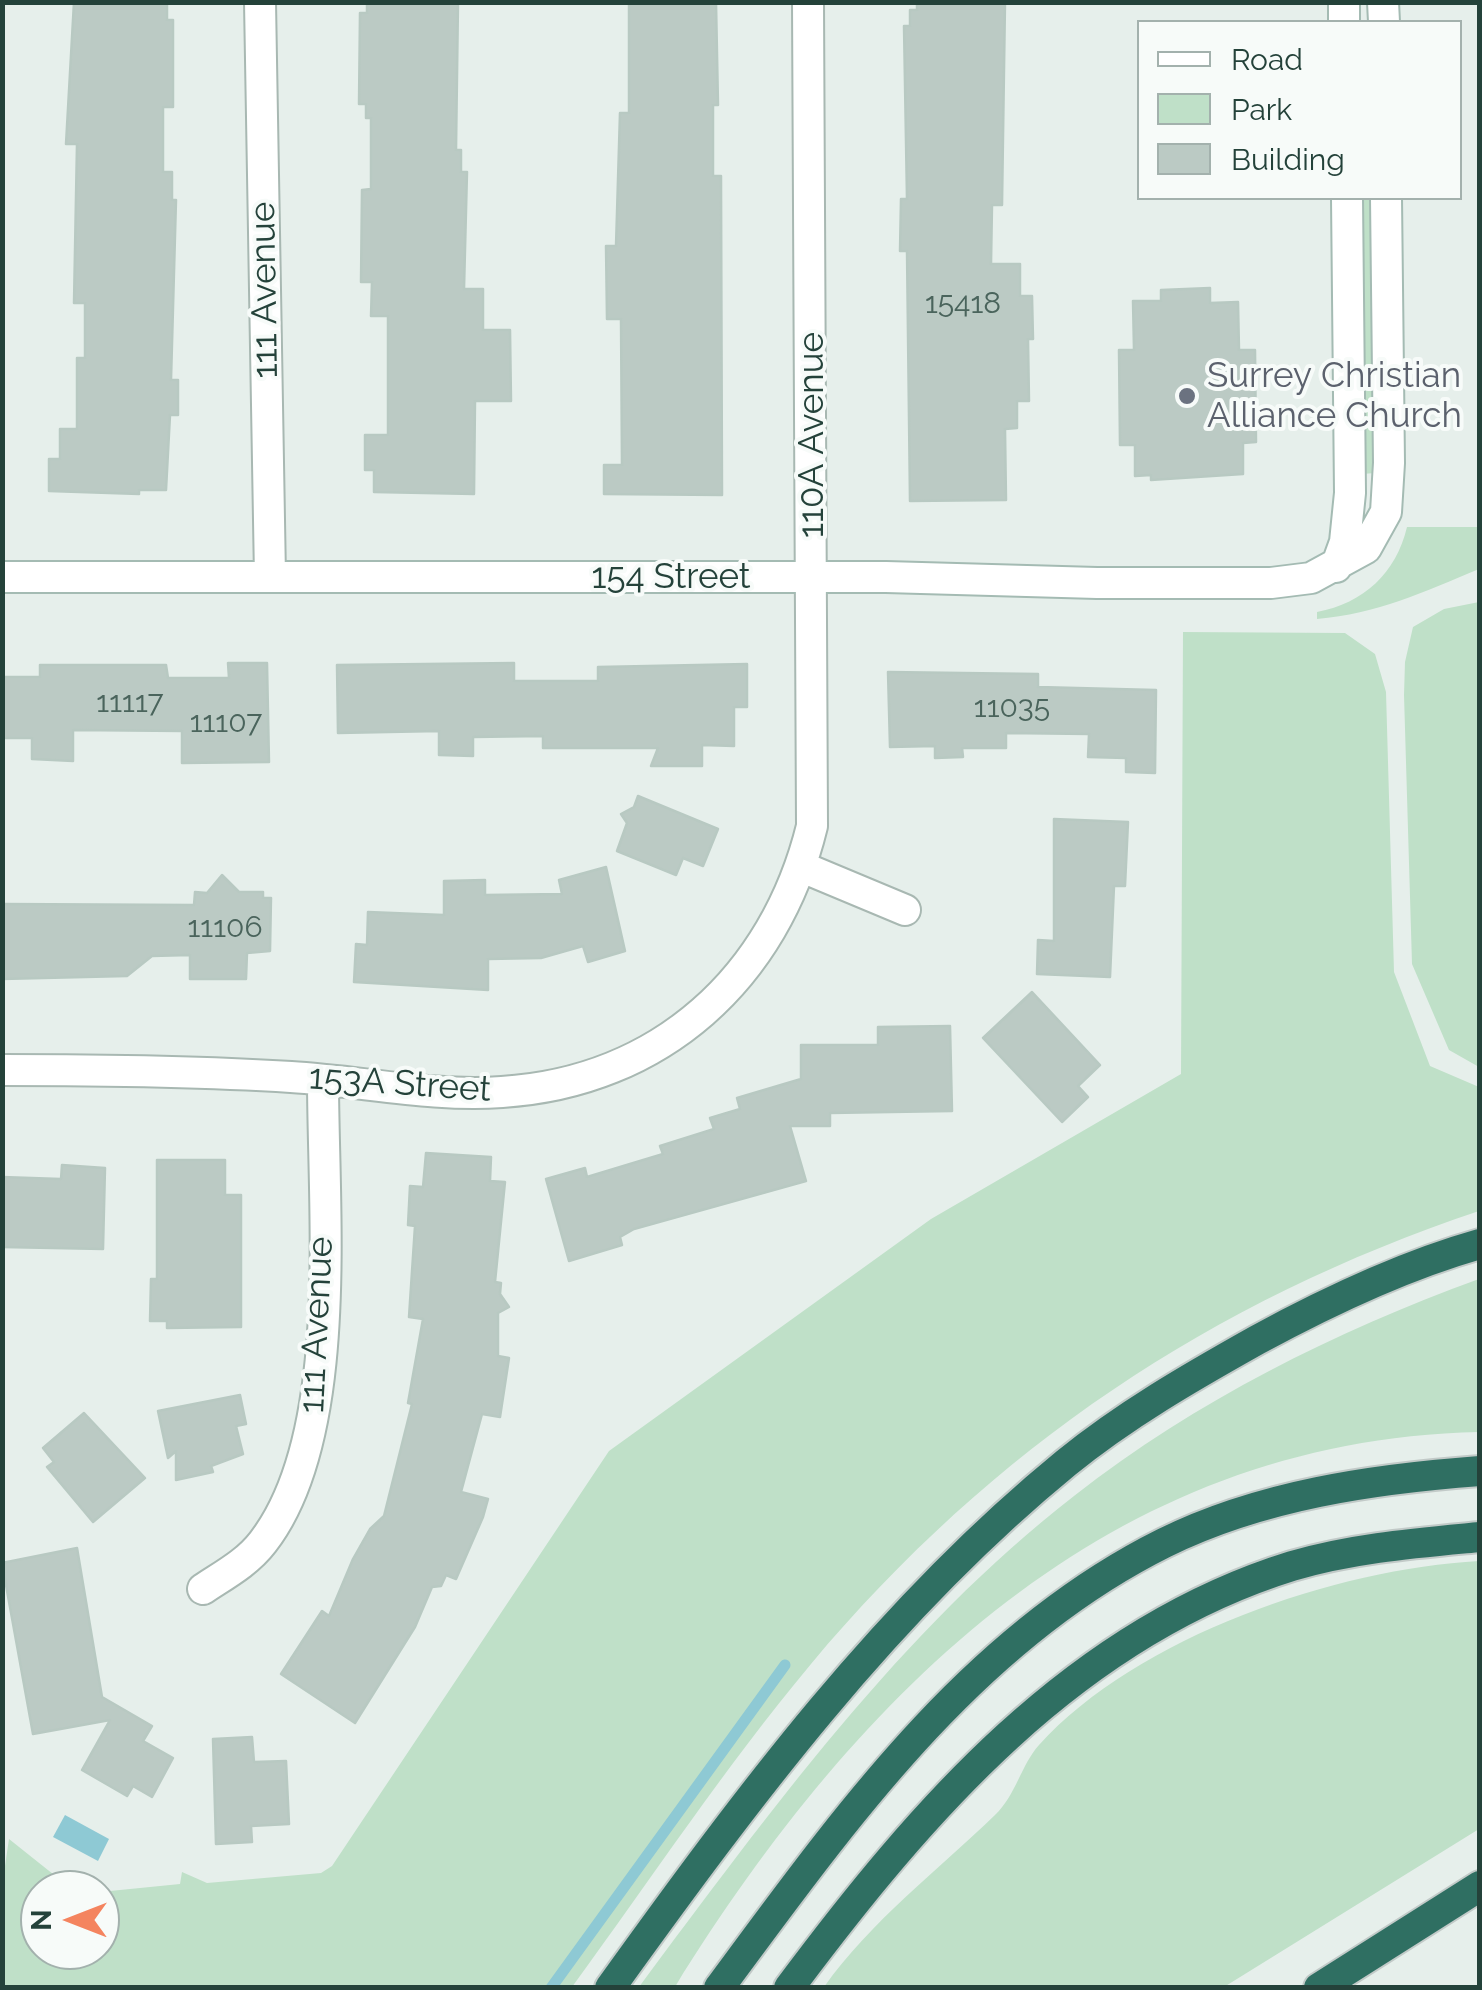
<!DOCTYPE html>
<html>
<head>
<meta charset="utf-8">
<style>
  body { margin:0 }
  #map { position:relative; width:1482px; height:1990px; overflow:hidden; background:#e6efeb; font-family:Raleway,sans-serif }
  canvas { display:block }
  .frame { position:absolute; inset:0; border:5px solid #24423a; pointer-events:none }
  .legend { position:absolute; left:1137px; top:20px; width:325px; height:180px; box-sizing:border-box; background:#f7fbf9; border:2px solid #a3b1ad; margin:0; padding:12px 18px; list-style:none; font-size:30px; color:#24423a }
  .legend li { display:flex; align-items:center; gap:20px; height:50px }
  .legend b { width:50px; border:2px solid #a3b1ad }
  .north { position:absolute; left:20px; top:1870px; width:100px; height:100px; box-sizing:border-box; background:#f7fbf9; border:2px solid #a3b1ad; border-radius:50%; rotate:270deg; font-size:28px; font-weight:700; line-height:40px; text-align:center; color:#24423a }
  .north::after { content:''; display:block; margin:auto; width:35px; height:45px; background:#f4845f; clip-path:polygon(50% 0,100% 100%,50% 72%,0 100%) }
</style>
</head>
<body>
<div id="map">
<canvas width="1482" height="1990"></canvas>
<div class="frame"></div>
<ul class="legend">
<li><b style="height:12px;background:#fff"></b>Road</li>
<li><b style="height:28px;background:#bfe0c8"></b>Park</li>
<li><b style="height:28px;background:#bbcac4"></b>Building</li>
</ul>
<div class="north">N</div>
</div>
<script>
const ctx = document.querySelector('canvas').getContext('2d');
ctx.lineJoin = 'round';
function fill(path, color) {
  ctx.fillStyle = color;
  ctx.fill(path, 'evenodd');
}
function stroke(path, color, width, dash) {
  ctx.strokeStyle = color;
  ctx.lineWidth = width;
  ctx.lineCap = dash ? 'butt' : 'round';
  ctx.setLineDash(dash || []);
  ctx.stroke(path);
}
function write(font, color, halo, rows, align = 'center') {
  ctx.font = font + ' Raleway,sans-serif';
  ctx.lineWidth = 8;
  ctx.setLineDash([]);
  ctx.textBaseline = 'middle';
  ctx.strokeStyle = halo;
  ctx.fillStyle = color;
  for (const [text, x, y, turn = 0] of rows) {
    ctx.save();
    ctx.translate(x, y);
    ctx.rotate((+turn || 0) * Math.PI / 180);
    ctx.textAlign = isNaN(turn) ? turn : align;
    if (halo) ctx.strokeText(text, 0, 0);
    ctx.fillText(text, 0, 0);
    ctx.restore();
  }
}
const green = new Path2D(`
  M1358 198H1371L1375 473 1362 474Z
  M1407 527H1479V569C1424 592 1377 614 1317 619V612C1364 603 1396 573 1407 527Z
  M1479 602H1480L1479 1067 1449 1050 1412 964 1404 695 1405 662 1413 627 1444 609Z
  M1183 632 1345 633 1375 654 1386 692 1394 972 1430 1066 1479 1087V1211C1211 1301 993 1447 811 1664 725 1767 651 1879 572 1987H3L2 1886 9 1839 73 1890H40V1950H100V1892L180 1884 182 1872 207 1883 321 1873 332 1866 609 1451 931 1219 1181 1074Z
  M1479 1279V1432C1109 1440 859 1691 675 1987H639C769 1813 901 1630 1074 1496 1197 1400 1334 1332 1479 1279Z
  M1479 1561V1829L1224 1987H824C871 1921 937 1871 995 1815 1016 1795 1021 1765 1039 1745 1138 1636 1336 1569 1479 1561Z`);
const water = new Path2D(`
  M65 1815 109 1839 98 1861 53 1837Z`);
const stream = new Path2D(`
  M551 1988 785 1665`);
const building = new Path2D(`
  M74 2H167V20H173V107H163V172H172V200H176L171 380H178V415H170L166 490H139V494L49 491V459H60V429H77V358H85V303H74L77 144H66Z
  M367 2H458L456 150H461V172H467L464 289H483V330H510L511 401H475L474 494 374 492V470H365V435H388V316H371L372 282H361L362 190 371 189V118H366V104H359L360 13H367Z
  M629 2H716L718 105H713V176H721L722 495 604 494V465H622L621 319H607L606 246H616L620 113H629Z
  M917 2H1005L1002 205H992L991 264H1020V296H1032L1033 339H1028L1029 401H1017V428L1005 429 1006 500 910 501 907 251H900L901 199H907L904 26H910V10H917Z
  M1210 288V303L1238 302 1239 350H1255L1256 442 1243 443V474L1151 480V475L1135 476V445H1120L1119 350H1134L1133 301H1161V290Z
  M228 663H267L269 762 182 763V731L73 730V761L32 759V738H2V677H40V665H166L168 678H229Z
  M514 663V681H598V667L747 664V707H734V746L702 745V766H651L658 748H543V736L473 737V756L439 755V731L338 733 337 665Z
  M888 672 1038 674V687L1156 690 1155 773 1126 772V758L1088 757 1089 734 1006 733V748H962L963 757 935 758V746L890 747Z
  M638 796 718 829 703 866 683 858 676 875 617 851 627 823 621 814 634 807Z
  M1054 819 1128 822 1125 886H1114L1110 977 1037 974 1038 940 1054 941Z
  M606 867 625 951 588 962 583 946 541 958 488 959V990L354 982 356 944 367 945 368 912 444 915V881L485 880V895L562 894 559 880Z
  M222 875 239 892H263V898H271L270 951 247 953 246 979H190V955L152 956 127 976 2 979V904L194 905 195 892 207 893Z
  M1032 992 1100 1065 1078 1086 1088 1097 1062 1122 983 1038Z
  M950 1026 952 1111 830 1113V1126H790L806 1181 634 1229 620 1237 622 1245 569 1261 546 1179 585 1168 587 1177 663 1154 660 1146 714 1129 710 1118 740 1109 737 1098 801 1079V1045H878V1027Z
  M426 1153 491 1157 490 1181 505 1182 495 1282 501 1283 500 1294 509 1307 498 1313V1356L509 1358 500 1417 482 1414 461 1492 488 1499 483 1517 456 1579 446 1575 441 1586 432 1587 415 1627 355 1723 281 1674 322 1611 329 1616 353 1559 370 1529 384 1516 412 1404 408 1403 423 1319 409 1317 415 1226 408 1225 410 1186 423 1187Z
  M157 1160H225V1195H241V1327L167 1328V1321H150L151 1279H157Z
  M62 1165 105 1168 103 1249 2 1247V1177L61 1179Z
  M240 1395 246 1424 236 1426 243 1454 211 1466 213 1472 176 1480V1451L168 1458 158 1411Z
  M84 1413 145 1478 93 1522 47 1467 54 1462 43 1448Z
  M77 1548 102 1697 152 1726 143 1741 173 1758 152 1797 133 1786 127 1796 82 1770 110 1720 33 1734 2 1563Z
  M252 1737 254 1762 286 1761 289 1824 251 1826 252 1842 216 1844 213 1739Z`);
const street = new Path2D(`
  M260 2 270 577
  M802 867 905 910
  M2 1070C98 1070 195 1071 291 1077 361 1081 432 1097 502 1092 661 1082 775 977 812 826L808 2
  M203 1589C224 1575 247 1563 263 1542 345 1436 323 1211 323 1081`);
const secondary = new Path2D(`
  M1344 2V22
  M1383 2 1384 22
  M1336 567 1345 542 1350 493 1347 198
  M2 577H886L1097 583H1271L1311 578 1366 548 1386 512 1389 463 1386 198`);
const highway = new Path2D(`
  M610 1988C746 1799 885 1611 1066 1463 1125 1415 1191 1377 1257 1340 1327 1302 1402 1266 1480 1244
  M719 1988C844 1819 971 1639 1164 1543 1261 1495 1373 1479 1480 1471
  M789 1988C921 1811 1073 1634 1292 1566 1353 1548 1417 1543 1480 1537
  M1319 1988 1480 1886`);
const markers = [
  [1187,396,10,"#6b7280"]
];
const numberNames = [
  ["15418",963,304],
  ["11117",130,703],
  ["11035",1012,708],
  ["11107",226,723],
  ["11106",225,928]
];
const streetNames = [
  ["111 Avenue",265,290,-91],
  ["110A Avenue",812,435,-90],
  ["154 Street",671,577],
  ["153A Street",400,1084,4],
  ["111 Avenue",317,1325,-87]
];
const worshipNames = [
  ["Surrey Christian",1207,376],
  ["Alliance Church",1207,416]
];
fill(green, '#bfe0c8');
fill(water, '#8ec9d4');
stroke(stream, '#8ec9d4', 11);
fill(building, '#bbcac4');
stroke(building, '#b8c9c2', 2.5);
stroke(street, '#a8b8b2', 34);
stroke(secondary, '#a4bbb3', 34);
stroke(highway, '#c2cac8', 34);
stroke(street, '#fff', 30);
stroke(secondary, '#fff', 30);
stroke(highway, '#2f6f62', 30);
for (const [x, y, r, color] of markers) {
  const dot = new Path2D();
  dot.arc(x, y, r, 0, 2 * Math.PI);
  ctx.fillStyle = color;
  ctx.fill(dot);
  stroke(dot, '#f7fbf9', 4);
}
write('30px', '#4a645c', null, numberNames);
write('35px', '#24423a', '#f7fbf9', streetNames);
write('35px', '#5b616d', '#f7fbf9', worshipNames, 'left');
</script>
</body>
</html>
